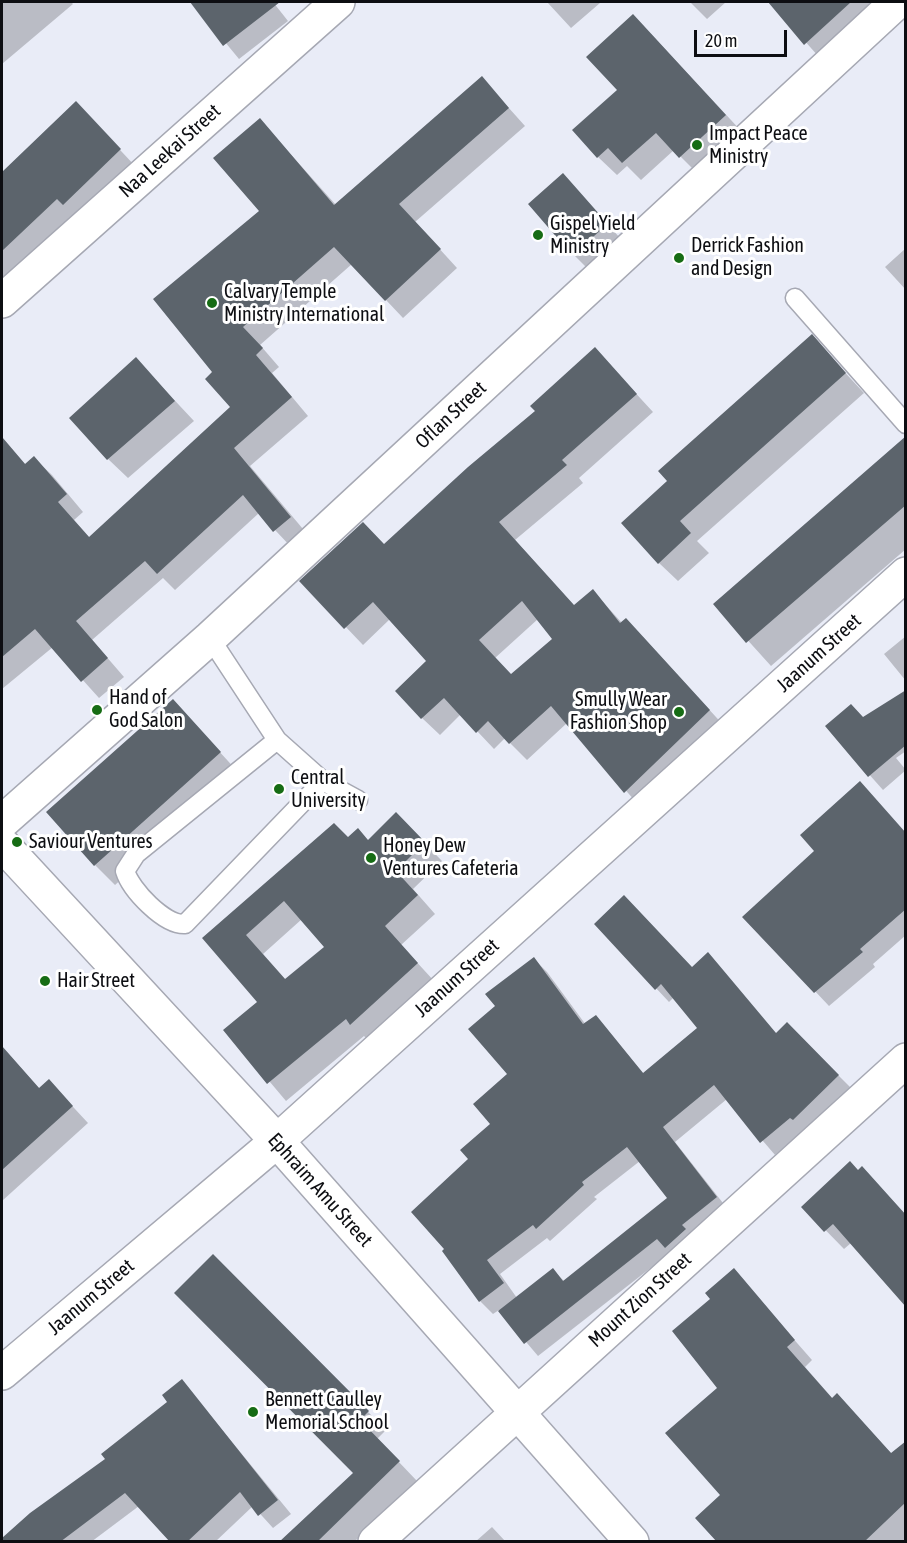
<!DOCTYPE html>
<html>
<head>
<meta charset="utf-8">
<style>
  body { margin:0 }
  #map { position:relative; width:907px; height:1543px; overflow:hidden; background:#e9ecf7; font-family:"Asap Condensed",sans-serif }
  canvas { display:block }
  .frame { position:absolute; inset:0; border:3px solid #0d0e12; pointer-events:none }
  .scale { position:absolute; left:694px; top:30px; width:93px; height:27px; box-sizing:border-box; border:3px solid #0d0e12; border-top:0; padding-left:8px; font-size:18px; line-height:21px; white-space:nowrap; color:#0d0e12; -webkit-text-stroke:4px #fff; paint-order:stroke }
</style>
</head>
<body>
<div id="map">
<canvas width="907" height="1543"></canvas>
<div class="frame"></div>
<div class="scale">20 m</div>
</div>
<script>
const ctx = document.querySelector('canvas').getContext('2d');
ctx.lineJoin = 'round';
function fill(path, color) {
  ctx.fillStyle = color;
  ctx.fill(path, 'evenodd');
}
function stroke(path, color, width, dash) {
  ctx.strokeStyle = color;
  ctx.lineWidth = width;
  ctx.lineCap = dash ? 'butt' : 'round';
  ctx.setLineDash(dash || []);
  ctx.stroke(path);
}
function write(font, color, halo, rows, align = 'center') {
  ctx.font = font + ' "Asap Condensed",sans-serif';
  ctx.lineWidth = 6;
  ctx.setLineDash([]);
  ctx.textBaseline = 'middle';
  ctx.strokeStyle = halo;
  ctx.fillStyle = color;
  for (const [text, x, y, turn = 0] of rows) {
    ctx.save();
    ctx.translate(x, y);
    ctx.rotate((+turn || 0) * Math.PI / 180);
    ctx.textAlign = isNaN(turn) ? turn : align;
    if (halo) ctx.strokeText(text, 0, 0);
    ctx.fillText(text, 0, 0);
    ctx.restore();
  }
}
const shadow = new Path2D(`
  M2 2H71L73 4 2 64Z
  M192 2H273L288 21 239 59Z
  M547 2H598L600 3 571 28Z
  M690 2H726L707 19Z
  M770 2H880L819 57Z
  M651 34 744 134 699 175 674 150 641 180 627 166 617 175 598 157 619 91Z
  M482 78 525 126 415 222 457 268 403 318 352 264 260 345 279 367 272 373 308 416 250 466 308 535 292 548 259 513 175 590 163 578 92 640 124 677 99 698 53 647 2 689V437L26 465 34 458 52 475 83 512 74 520 90 538 232 407 214 373 261 212 260 120 336 205Z
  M76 103 137 168 2 283V173Z
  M563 175 620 238 586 267 573 254Z
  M906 248V290L885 267Z
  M812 337 864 393 697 541 709 553 678 581 659 563 669 481Z
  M595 349 653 412 579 478 583 483 515 540 575 607 593 591 622 623 643 637 726 728 642 809 567 723 527 760 505 738 494 749 461 714 440 735 422 718 428 661 390 619 363 645 302 581 385 545 537 411ZM538 619 554 639 511 676 495 658Z
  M136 359 194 421 128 478 108 459Z
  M906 438V549L771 666 715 604Z
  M906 636V681L884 654Z
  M906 692V751L896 758 906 770 883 790 827 727 863 719Z
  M173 701 239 773 115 885 95 865Z
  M414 832 442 861 413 889 435 914 401 945 435 982 369 1041 364 1036 286 1101 226 1030 259 1003 204 939 369 841ZM302 919 326 947 286 980 263 954Z
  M906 833V935L873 964 875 967 829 1006 745 917Z
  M596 924 692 969 777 1034 787 1024 852 1089 775 1155 727 1099 675 1142 730 1212 671 1252 538 1356 499 1310 493 1314 480 1301 470 1159 493 1125 509 1074 497 1006 534 959 547 972 586 1025 596 1017 644 1074 699 1028 674 997 669 1002ZM640 1161 669 1198 564 1281 553 1270 517 1298 500 1274 547 1238 550 1241 597 1199 594 1197Z
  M2 1047 40 1089 49 1081 88 1123 2 1201Z
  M862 1168 906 1215 851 1243 844 1249 803 1207Z
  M213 1256 386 1430 377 1439 417 1481 354 1542H290L355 1473Z
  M733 1270 812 1360 805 1367 833 1399 837 1395 892 1454 906 1443V1539L903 1542H720L722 1495 719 1388 712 1299Z
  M182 1381 291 1514 273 1528 253 1506 215 1542H172L139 1506 91 1542H2L31 1514 107 1459 169 1402Z
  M492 1527 506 1542H475Z`);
const building = new Path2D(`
  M190 2H280L223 46Z
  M768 2H851L804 45Z
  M633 14 726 115 679 158 656 133 622 163 608 148 597 158 572 130 617 90 586 57Z
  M482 76 509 108 399 204 441 249 385 301 334 247 243 327 263 348 256 355 292 397 234 448 291 517 273 532 243 495 157 574 145 561 76 621 108 658 81 682 35 629 2 657V437L25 464 34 456 67 494 58 502 89 537 230 407 205 379 212 372 153 299 259 211 213 158 260 118 334 205Z
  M76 101 121 149 63 205 57 199 2 251V172Z
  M563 173 608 224 572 255 528 204Z
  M812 334 846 373 680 521 691 533 658 564 621 523 667 481 658 471Z
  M595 347 637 394 562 460 567 465 499 522 574 605 593 589 620 623 626 618 710 710 624 793 551 706 509 744 488 721 476 733 444 698 421 719 395 691 426 661 373 602 344 629 299 581 363 522 384 544 468 467 535 411 530 406ZM522 601 552 639 511 674 479 640Z
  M136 357 175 401 107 460 69 418Z
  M906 436V505L746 643 713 604Z
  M906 690V745L868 777 825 726 851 704 863 717Z
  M173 699 221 752 94 866 46 812Z
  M860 781 906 833V909L860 949 863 952 814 993 742 917 814 851 800 835Z
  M396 812 425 842 396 871 418 895 385 926 418 963 350 1025 346 1019 267 1084 223 1030 257 1002 202 938 334 823 348 837 358 828 368 840ZM284 901 324 947 285 979 246 935Z
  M624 895 692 967 708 952 776 1033 787 1022 839 1075 793 1120 790 1118 760 1143 714 1085 663 1127 717 1197 682 1225 686 1229 665 1248 657 1239 524 1344 498 1311 553 1268 563 1281 667 1198 627 1147 582 1182 584 1185 536 1229 533 1225 487 1260 504 1283 479 1302 442 1251 444 1249 411 1212 468 1159 460 1150 490 1124 473 1104 507 1074 468 1029 495 1006 485 994 534 957 583 1024 596 1015 643 1073 697 1028 661 984 655 990 594 924Z
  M2 1046 39 1088 49 1079 73 1106 2 1170Z
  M850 1161 858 1170 862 1166 906 1215V1307L833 1224 824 1232 801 1207Z
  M213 1254 369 1411 360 1420 400 1461 317 1542H279L353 1473 174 1293Z
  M734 1268 795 1340 787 1347 832 1398 837 1393 891 1453 906 1441V1502L864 1542H717L695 1518 720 1495 665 1433 717 1388 672 1331 710 1299 705 1293Z
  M182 1379 278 1500 258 1516 240 1492 187 1542H170L125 1493 60 1542H2V1538L30 1513 105 1459 101 1454 167 1402 162 1395Z`);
const lane = new Path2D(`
  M795 298 906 424
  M210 638 277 740 323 781 358 800
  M277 740 136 854 125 871C131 890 164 925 185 924L323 781`);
const street = new Path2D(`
  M2 301 338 2
  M2 822 210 638 897 2
  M2 844 277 1141 632 1542
  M2 1373 277 1141 906 574
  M375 1542 906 1060`);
const markers = [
  [697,145,6,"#166c14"],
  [538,235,6,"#166c14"],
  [679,258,6,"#166c14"],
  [212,303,6,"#166c14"],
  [97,710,6,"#166c14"],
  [679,712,6,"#166c14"],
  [279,789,6,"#166c14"],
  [17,842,6,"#166c14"],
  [371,858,6,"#166c14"],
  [45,981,6,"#166c14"],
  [253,1412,6,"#166c14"]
];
const poiNames = [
  ["Impact Peace",709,134],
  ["Ministry",709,157],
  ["Gispel Yield",550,224],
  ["Ministry",550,247],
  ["Derrick Fashion",691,246],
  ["and Design",691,269],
  ["Calvary Temple",224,292],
  ["Ministry International",224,315],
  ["Hand of",109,698],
  ["God Salon",109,721],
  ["Smully Wear",667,700,"right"],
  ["Fashion Shop",667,723,"right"],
  ["Central",291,778],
  ["University",291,801],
  ["Saviour Ventures",29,842],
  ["Honey Dew",383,846],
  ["Ventures Cafeteria",383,869],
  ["Hair Street",57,981],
  ["Bennett Caulley",265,1400],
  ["Memorial School",265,1423]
];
const streetNames = [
  ["Naa Leekai Street",170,151,-42],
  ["Oflan Street",451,415,-43],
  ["Jaanum Street",819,653,-42],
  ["Jaanum Street",457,978,-42],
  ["Ephraim Amu Street",320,1190,48],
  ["Jaanum Street",91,1297,-40],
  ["Mount Zion Street",640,1300,-42]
];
fill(shadow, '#0003');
fill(building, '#5c646c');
stroke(lane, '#a6a8b3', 21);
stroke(street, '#a6a8b3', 36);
stroke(lane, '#fff', 18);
stroke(street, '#fff', 33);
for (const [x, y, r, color] of markers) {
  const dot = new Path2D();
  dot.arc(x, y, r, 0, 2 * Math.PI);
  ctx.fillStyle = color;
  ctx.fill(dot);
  stroke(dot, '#fff', 2);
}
write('20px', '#0d0e12', '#fff', poiNames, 'left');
write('20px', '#0d0e12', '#fff', streetNames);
</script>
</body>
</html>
